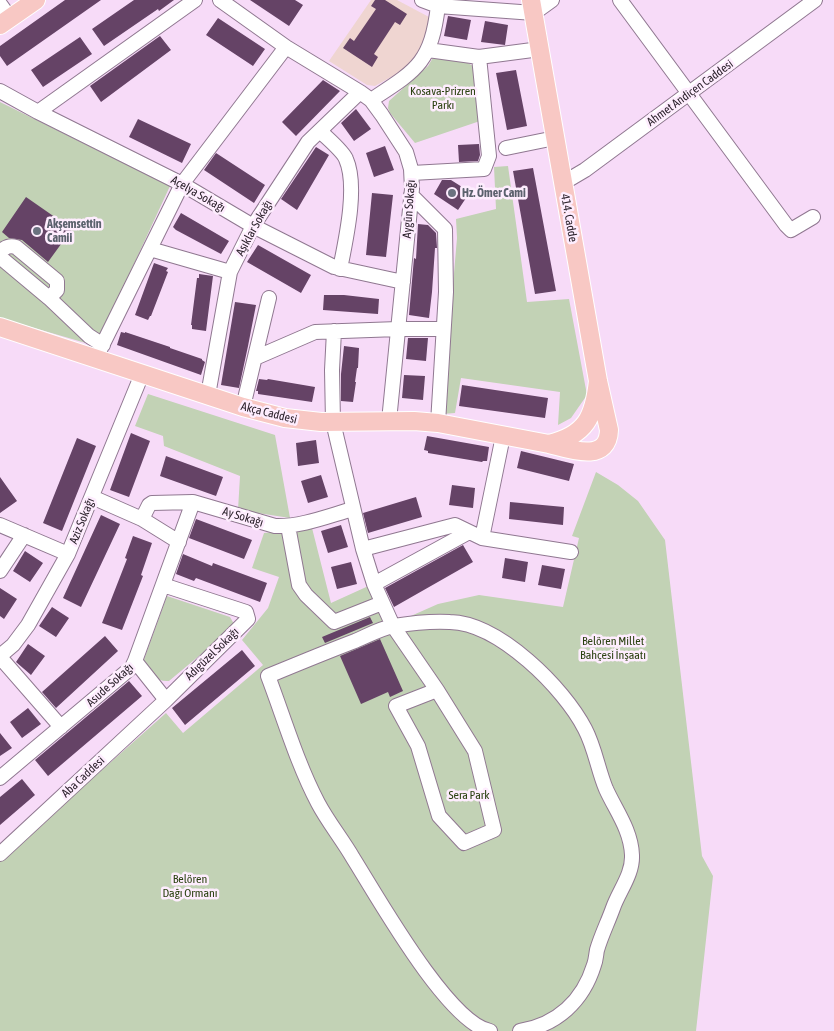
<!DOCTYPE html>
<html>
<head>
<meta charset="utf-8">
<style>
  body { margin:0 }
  canvas { display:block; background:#f7dbf8 }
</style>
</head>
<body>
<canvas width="834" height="1031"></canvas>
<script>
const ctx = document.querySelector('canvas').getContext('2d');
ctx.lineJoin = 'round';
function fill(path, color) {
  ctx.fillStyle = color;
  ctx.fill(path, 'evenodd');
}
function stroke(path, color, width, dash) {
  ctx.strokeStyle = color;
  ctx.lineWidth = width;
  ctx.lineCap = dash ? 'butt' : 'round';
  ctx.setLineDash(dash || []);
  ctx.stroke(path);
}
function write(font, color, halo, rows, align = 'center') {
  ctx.font = font + ' "Asap Condensed",sans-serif';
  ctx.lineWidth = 5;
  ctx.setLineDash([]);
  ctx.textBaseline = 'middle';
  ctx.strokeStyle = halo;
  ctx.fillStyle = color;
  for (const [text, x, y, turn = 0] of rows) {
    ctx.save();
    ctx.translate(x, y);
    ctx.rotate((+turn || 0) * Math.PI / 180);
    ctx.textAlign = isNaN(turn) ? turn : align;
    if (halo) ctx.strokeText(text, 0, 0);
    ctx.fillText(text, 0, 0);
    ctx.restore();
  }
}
const education = new Path2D(`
  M371 0H397L429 17 424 45 407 68 375 86 367 85 329 61Z`);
const green = new Path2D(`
  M434 56 468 63 473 66 480 121 415 143 390 113 388 108 389 101 428 66Z
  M0 102 170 186 96 346 0 318Z
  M508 166 527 302 569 299 587 395 571 418 558 425 560 392 461 378 455 413 442 414 457 238 456 219 496 209 494 167Z
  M148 394 275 435 290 518 238 510 240 476 164 446 163 436 135 426Z
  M596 472 618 485 638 501 665 540 702 856 713 876 696 1031H0V859L21 842 166 713 183 733 263 665 242 640 268 608 279 577 252 568 264 533 312 528 331 603 375 583 395 623 438 604 479 595 563 607 579 538 572 536Z
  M167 596 230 617 234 624 230 630 169 681C156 682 149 673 143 662Z`);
const building = new Path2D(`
  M65 0H101L7 66 0 56V46Z
  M134 0H174L159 11 158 9 104 46 92 29Z
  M250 0H295L303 5 289 26Z
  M375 0H385L407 14 400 25 395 22 374 54 378 57 372 67 343 48 350 38 354 41 376 9 371 6Z
  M448 16 471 20 467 40 444 36Z
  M218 18 265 49 253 66 206 35Z
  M485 21 508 25 505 45 481 42Z
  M160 36 171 50 101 102 90 86Z
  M80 37 92 54 43 87 31 70Z
  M516 70 527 126 507 130 496 73Z
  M323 80 340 91 296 136 282 122Z
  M356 109 371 129 354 141 341 123Z
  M138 119 191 144 182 163 129 137Z
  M479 144 480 155 478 161 459 162 458 145Z
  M385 146 394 170 374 177 366 153Z
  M316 147 329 155 297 210 281 199Z
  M216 153 265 185 254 203 204 170Z
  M533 168 556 291 535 294 513 171Z
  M442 180H451L470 192 458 210 434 194Z
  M372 193 393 195 386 257 366 255Z
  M26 197 72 229 48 262 22 240 9 238 2 232Z
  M181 213 229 241 221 254 176 230 173 227Z
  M418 224 428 225 436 233 437 248H435L432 292 429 318 409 315 414 258 416 259Z
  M258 245 311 275 301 293 247 262Z
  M154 263 168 268 166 271 168 272 151 316H150L148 320 135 315Z
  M199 274 213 276 206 331 192 329V325H191L197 278H199Z
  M324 295H344L379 299 378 314 323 310Z
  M235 302 256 305 248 346 239 388 221 385Z
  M121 332 125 333V332L170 347V348L202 359V360L205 362 201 375 117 345Z
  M408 338H428L426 361 406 359Z
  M344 346 359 348 358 368H357L355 382H356L353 402 341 401V374Z
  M404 375 425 376 423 400 402 398Z
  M259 379 267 380 268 379 315 387 312 402 258 394V391H256Z
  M462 385 548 398 545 418 459 406Z
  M131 433 150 441 129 497 110 490Z
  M427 436 489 447 487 461H483L482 462 428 453V451L424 450Z
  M77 438 96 446 62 531 43 523Z
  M316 440 319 463 298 466 296 443Z
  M521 451 574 464 569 481 517 468Z
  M166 456 223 477 216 496 160 476Z
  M321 475 328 497 308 503 301 481Z
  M0 477 17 501 0 513Z
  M452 485 475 488 473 508 449 505Z
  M416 497 422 517 368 533 363 513Z
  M510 502 564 507 563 525 509 519Z
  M101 515 120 524 81 607 63 598Z
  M196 519 252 540 244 559 189 538Z
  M341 525 348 547 328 553 321 531Z
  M133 536 152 543 141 575 143 576 122 630 102 623 127 559 125 558Z
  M463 545 473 562 394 607 385 588Z
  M25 551 43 563 30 582 13 571Z
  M183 554 212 566 213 563 267 583 260 602 196 578 194 581 176 574Z
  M505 558 528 562 525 582 502 578Z
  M351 562 357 584 337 589 331 567Z
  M542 565 565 569 561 589 538 585Z
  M0 588 17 599 4 619 0 616Z
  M52 607 69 618 56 637 39 626Z
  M370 617 373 623 325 643 322 637Z
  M105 636 118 651 56 708 42 692Z
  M380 639 403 691 390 697 388 692 361 704 340 656Z
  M28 644 45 656 31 675 16 662Z
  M242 650 255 666 185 725 172 708Z
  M129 681 142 696 48 776 35 760Z
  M28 708 41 724 22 738 10 722Z
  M0 733 12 748 0 756Z
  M22 779 35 795 0 825V797Z`);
const minor = new Path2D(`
  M220 0 286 47 360 92 371 100 382 115 406 152 411 169 412 189 389 421
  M422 0 438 6 534 13 552 0
  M620 0 786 225 791 230 813 217
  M0 4 10 18
  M428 50 479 57 540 49
  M0 91 38 112 182 184 253 226 334 267 403 282
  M371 100C417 70 431 63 438 6
  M38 112 195 0
  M320 131C327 138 343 151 346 159 358 186 346 239 340 269
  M506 148 555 138
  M412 173 484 169 489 156 479 57
  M563 183 585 170 815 0
  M411 195 445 229 446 292 438 423
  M150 249 230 272
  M0 252C5 247 9 245 16 247L57 281V290L49 298
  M0 253 1 258 49 298 89 336 103 345
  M334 331 332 370 333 422 363 549 374 584 469 532
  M96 358 182 184 286 47
  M255 358 315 332 398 329H443
  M208 395 230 272 253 226 308 142 360 92
  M243 407 269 298
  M92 497 142 519 179 542
  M142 519 149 505 152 503 193 502 275 526C301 527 328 516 353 509
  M0 525 68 554
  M288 526 299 585 306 595 334 622 382 603
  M482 538 503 436
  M363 549 455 525 482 538 571 552
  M0 571 24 535
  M374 584 393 626 437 690 475 751 494 830 464 843 439 816 418 746 396 706 437 690
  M0 656 13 645 28 625 68 554 142 374
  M0 657 61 727
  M135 661 166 700 248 619 246 612 163 585
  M0 778 132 667 135 661 193 502
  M0 854 166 700
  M490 1031C448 1023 377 896 353 858 342 839 328 822 318 803 297 763 284 718 268 676 297 664 326 652 355 641 367 636 381 628 394 626 412 623 433 621 450 622 499 623 564 688 585 729 595 748 598 770 606 789 616 811 631 830 632 855 633 874 619 891 613 908 608 922 601 936 597 950 596 955 596 960 594 965 583 1001 557 1025 520 1031`);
const major = new Path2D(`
  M531 0 598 381 609 430C608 464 569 449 549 444 586 435 594 417 598 381
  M0 25 36 0
  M0 327 243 407 285 418 321 422 414 421 438 423 549 444`);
const markers = [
  [452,193,5,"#6b7280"],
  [37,231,5,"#6b7280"]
];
const parkNames = [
  ["Kosava-Prizren",443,91],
  ["Parkı",443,105],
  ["Belören Millet",613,641],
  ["Bahçesi İnşaatı",613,655],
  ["Sera Park",469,795],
  ["Belören",190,879],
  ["Dağı Ormanı",190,893]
];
const streetNames = [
  ["Ahmet Andiçen Caddesi",690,93,-36],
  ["Açelya Sokağı",198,194,30],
  ["Aygün Sokağı",409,209,-86],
  ["414. Cadde",569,218,80],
  ["Aşıklar Sokağı",254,228,-61],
  ["Akça Caddesi",269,413,14],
  ["Ay Sokağı",243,517,17],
  ["Aziz Sokağı",82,521,-68],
  ["Adıgüzel Sokağı",212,654,-44],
  ["Asude Sokağı",110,685,-42],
  ["Aba Caddesi",83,777,-43]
];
const worshipNames = [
  ["Hz. Ömer Cami",462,193],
  ["Akşemsettin",47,224],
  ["Camii",47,238]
];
fill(education, '#efd5d1');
fill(green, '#c2d2b5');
fill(building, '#654366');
stroke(minor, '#907891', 16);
stroke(major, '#fff', 20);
stroke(minor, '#fff', 14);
stroke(major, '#f8c8c4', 18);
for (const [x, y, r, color] of markers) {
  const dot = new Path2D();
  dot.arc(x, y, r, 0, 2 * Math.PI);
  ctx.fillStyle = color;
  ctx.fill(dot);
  stroke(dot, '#feedfe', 2);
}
write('12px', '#2a4110', '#feedfe', parkNames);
write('12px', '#2d232d', '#feedfe', streetNames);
write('bold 12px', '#5b616d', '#feedfe', worshipNames, 'left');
</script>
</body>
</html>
